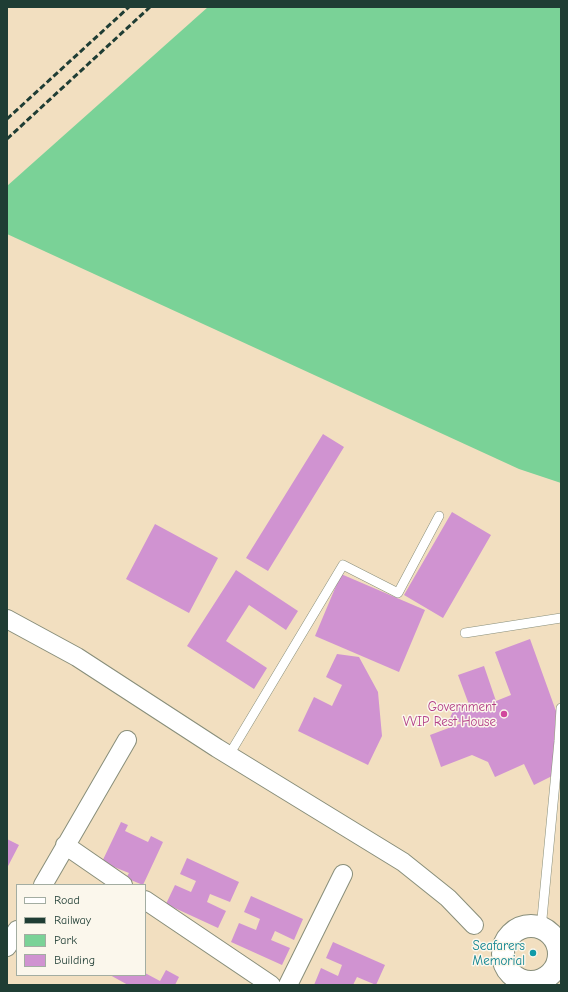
<!DOCTYPE html>
<html>
<head>
<meta charset="utf-8">
<style>
  body { margin:0 }
  #map { position:relative; width:568px; height:992px; overflow:hidden; background:#f2dfc0; font-family:"Comic Neue",sans-serif }
  canvas { display:block }
  .frame { position:absolute; inset:0; border:8px solid #1f3d34; pointer-events:none }
  .legend { position:absolute; left:16px; top:884px; width:130px; height:92px; box-sizing:border-box; background:#fbf7ec; border:1px solid #a3ada2; margin:0; padding:5px 7px; list-style:none; font-size:12px; color:#1f3d34 }
  .legend li { display:flex; align-items:center; gap:8px; height:20px }
  .legend b { width:20px; border:1px solid #a3ada2 }
</style>
</head>
<body>
<div id="map">
<canvas width="568" height="992"></canvas>
<div class="frame"></div>
<ul class="legend">
<li><b style="height:5px;background:#fff"></b>Road</li>
<li><b style="height:5px;background:#1f3d34"></b>Railway</li>
<li><b style="height:11px;background:#7ad297"></b>Park</li>
<li><b style="height:11px;background:#d093d1"></b>Building</li>
</ul>
</div>
<script>
const ctx = document.querySelector('canvas').getContext('2d');
ctx.lineJoin = 'round';
function fill(path, color) {
  ctx.fillStyle = color;
  ctx.fill(path, 'evenodd');
}
function stroke(path, color, width, dash) {
  ctx.strokeStyle = color;
  ctx.lineWidth = width;
  ctx.lineCap = dash ? 'butt' : 'round';
  ctx.setLineDash(dash || []);
  ctx.stroke(path);
}
function write(font, color, halo, rows, align = 'center') {
  ctx.font = font + ' "Comic Neue",sans-serif';
  ctx.lineWidth = 3;
  ctx.setLineDash([]);
  ctx.textBaseline = 'middle';
  ctx.strokeStyle = halo;
  ctx.fillStyle = color;
  for (const [text, x, y, turn = 0] of rows) {
    ctx.save();
    ctx.translate(x, y);
    ctx.rotate((+turn || 0) * Math.PI / 180);
    ctx.textAlign = isNaN(turn) ? turn : align;
    if (halo) ctx.strokeText(text, 0, 0);
    ctx.fillText(text, 0, 0);
    ctx.restore();
  }
}
const green = new Path2D(`
  M208 7H561V483L519 469 7 234V186Z`);
const building = new Path2D(`
  M323 434 344 447 268 571 246 558Z
  M452 512 491 535 443 618 404 595Z
  M155 524 218 558 189 613 126 579Z
  M236 570 298 611 286 630 249 605 226 641 267 668 254 689 187 646Z
  M341 574 425 610 399 672 315 636Z
  M530 639 556 711 552 776 534 785 524 764 495 777 488 762 472 755 441 767 430 735 462 723 450 718 456 704 471 710 458 675 484 666 496 701 511 695 495 652Z
  M337 654 359 657 378 692 382 736 368 765 298 731 314 697 332 706 342 685 326 677Z
  M121 822 128 825 125 831 148 842 151 836 163 842 143 885 126 878 129 873 114 867 112 872 100 866Z
  M7 839 19 845 7 868Z
  M187 858 239 882 230 902 210 894 207 902 226 911 218 928 166 904 175 885 191 892 196 881 180 874Z
  M251 896 303 919 294 940 275 931 271 940 290 948 282 965 231 942 239 923 256 930 260 919 244 912Z
  M333 942 385 965 376 985 357 977 353 985H314L321 968 338 976 342 965 326 958Z
  M166 970 179 977 175 985H128L110 975H145V973L160 981Z`);
const service = new Path2D(`
  M465 633 561 618
  M229 755 343 565 398 593 439 516
  M541 929 559 741 561 708`);
const minor = new Path2D(`
  M7 619 77 657 217 748 403 862 448 898 474 925
  M65 845 123 885
  M43 885 127 740
  M145 900 271 985
  M7 947 17 930
  M288 985 343 874`);
const tertiary = new Path2D(`
  M503 954a28 28 0 1 1 56 0a28 28 0 1 1-56 0Z`);
const rail = new Path2D(`
  M7 119 129 7
  M7 139 150 7`);
const markers = [
  [504,714,4,"#d1479c"],
  [533,953,4,"#0f9aa8"]
];
const hotelNames = [
  ["Government",496,707],
  ["VVIP Rest House",496,722]
];
const cultureNames = [
  ["Seafarers",525,946],
  ["Memorial",525,961]
];
fill(green, '#7ad297');
fill(building, '#d093d1');
stroke(service, '#888e7a', 10);
stroke(minor, '#888e7a', 20);
stroke(tertiary, '#888e7a', 24);
stroke(service, '#fff', 9);
stroke(minor, '#fff', 18);
stroke(tertiary, '#fff', 22);
stroke(rail, '#1f3d34', 3, [6, 3]);
for (const [x, y, r, color] of markers) {
  const dot = new Path2D();
  dot.arc(x, y, r, 0, 2 * Math.PI);
  ctx.fillStyle = color;
  ctx.fill(dot);
  stroke(dot, '#fbf7ec', 1.5);
}
write('13px', '#b23c85', '#fbf7ec', hotelNames, 'right');
write('13px', '#0d838f', '#fbf7ec', cultureNames, 'right');
</script>
</body>
</html>
